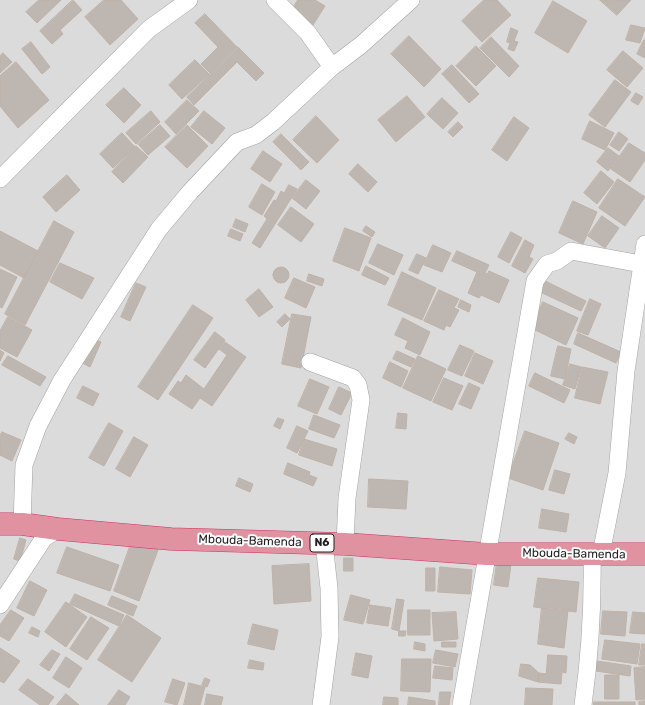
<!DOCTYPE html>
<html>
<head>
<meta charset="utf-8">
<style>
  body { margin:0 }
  canvas { display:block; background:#eeebe5 }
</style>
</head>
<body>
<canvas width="645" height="705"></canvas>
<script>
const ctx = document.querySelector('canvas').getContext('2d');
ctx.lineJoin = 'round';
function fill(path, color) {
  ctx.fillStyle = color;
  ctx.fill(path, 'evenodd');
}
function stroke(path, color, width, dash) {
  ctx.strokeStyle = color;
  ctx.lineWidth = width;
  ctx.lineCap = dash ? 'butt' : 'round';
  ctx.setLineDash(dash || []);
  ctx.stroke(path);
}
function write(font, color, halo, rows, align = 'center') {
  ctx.font = font + ' Rubik,sans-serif';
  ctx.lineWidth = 4;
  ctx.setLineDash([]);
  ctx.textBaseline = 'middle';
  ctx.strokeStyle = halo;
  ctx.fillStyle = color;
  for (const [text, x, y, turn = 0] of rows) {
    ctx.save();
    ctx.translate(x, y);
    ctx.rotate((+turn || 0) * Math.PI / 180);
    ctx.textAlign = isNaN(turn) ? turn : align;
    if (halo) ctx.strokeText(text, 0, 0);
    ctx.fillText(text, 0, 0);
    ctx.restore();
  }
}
const residential = new Path2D(`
  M0 0H645V705H0Z`);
const building = new Path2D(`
  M39 0H61L37 23 26 12Z
  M73 0 82 10 60 30 63 34 52 44 40 31Z
  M104 0H121L138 19 110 45 85 17Z
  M298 0H315L325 6 313 25 291 11Z
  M484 0H497L511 15 482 42 462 21Z
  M600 0H631L617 15Z
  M553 1 587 21 568 53 535 33Z
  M205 14 237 47 210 73 201 64 218 47 195 23Z
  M631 25 645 28 640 43 626 40Z
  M511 28 518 31 514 41 518 42 514 51 508 49 510 43 507 42Z
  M409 36 441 69 424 87 391 54Z
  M491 37 519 66 509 77 480 48Z
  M644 40H645V58L637 54Z
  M31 42 50 67 42 74 22 49Z
  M476 46 496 66 476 86 456 66Z
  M238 47 264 73 256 81 237 62 194 105 187 97Z
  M623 51 643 68 627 87 607 70Z
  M3 53 12 62 0 73V56Z
  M195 60 209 74 182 99 169 85Z
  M16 62 49 100 18 128 0 106V76Z
  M452 65 479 94 469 103 442 74Z
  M615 80 631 92 605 127 589 115Z
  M124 88 141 105 124 123 106 105Z
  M636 93 643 97 638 105 631 101Z
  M407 96 425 117 396 142 378 120Z
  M442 98 458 113 443 129 427 114Z
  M187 100 199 111 176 134 165 122Z
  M151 111 160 122 136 144 126 133Z
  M204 111 225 128 212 144 191 127Z
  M316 116 339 140 317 163 293 140Z
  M514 117 529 128 507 161 492 150Z
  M590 121 614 133 605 150 582 139Z
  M458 122 463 127 453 137 448 132Z
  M160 125 170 136 148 155 138 144Z
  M187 125 208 146 187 168 165 147Z
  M619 132 628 139 619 151 610 145Z
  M122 133 135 147 113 168 100 154Z
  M281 134 309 162 301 170 273 142Z
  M629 143 645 153V160L630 182 611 169Z
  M136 146 148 157 123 183 112 172Z
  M608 148 619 156 608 171 597 162Z
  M263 151 282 164 270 182 251 169Z
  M358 164 377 182 368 192 349 174Z
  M601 171 614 182 597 204 584 193Z
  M67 175 80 190 56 212 43 197Z
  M618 179 645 197 625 226 599 208Z
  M306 180 320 191 306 209 292 198Z
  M262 184 275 192 262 215 249 207Z
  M289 185 297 189 260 248 252 243 267 219 264 216 274 200 276 201 281 191 284 193Z
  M573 201 597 212 583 244 559 233Z
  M291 207 314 224 301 242 278 225Z
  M602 216 619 228 605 248 588 236Z
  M236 219 248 224 245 232 233 227Z
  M54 221 74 232 25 325 5 314Z
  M366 226 375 232 372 237 363 231Z
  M345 228 371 238 359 271 333 261Z
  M231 229 243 234 240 241 228 236Z
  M0 231 38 251 24 278 0 265Z
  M511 232 522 238 509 263 498 257Z
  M525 240 534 245 529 257 533 259 525 273 512 266Z
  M378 244 403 255 394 275 369 263Z
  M433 245 451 253 442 272 424 265Z
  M457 251 489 265 485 273 487 274 489 271 509 280 499 303 481 295 479 298 468 293 477 272 452 261Z
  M417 254 426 258 418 274 409 270Z
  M60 263 94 278 82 299 50 282Z
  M366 266 389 278 385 285 362 275Z
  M273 275a8 8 0 1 1 16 0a8 8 0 1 1-16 0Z
  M0 269 17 277 2 308 0 307Z
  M402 272 436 288 422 320 388 305Z
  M309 274 324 279 322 286 307 281Z
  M294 278 315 287 306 308 285 298Z
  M543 280 586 301 581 311 538 291Z
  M136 283 146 287 130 321 121 317Z
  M259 289 273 307 259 317 246 300Z
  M439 290 459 299 454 308 459 310 450 327 446 325 444 330 424 321Z
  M590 299 601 304 588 335 577 331Z
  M461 300 471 305 469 312 458 307Z
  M543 302 578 318 566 345 531 328Z
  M193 305 213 318 158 400 138 387Z
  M285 314 290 319 282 327 277 322Z
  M292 314 311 317 301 368 282 364Z
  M8 317 32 330 17 357 0 348V331Z
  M403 318 430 332 420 355 405 348 408 341 395 335Z
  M215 332 225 340 205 368 194 360Z
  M578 333 621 352 616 363 574 344Z
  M95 339 101 342 90 367 84 364Z
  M225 342 246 357 212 406 200 398 192 409 169 394 178 381 181 383 186 375 204 389 227 355 219 349Z
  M460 345 474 351 462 376 448 370Z
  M558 346 571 349 565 379 551 376Z
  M0 350 4 353 0 361Z
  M397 351 415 359 411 367 393 359Z
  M475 353 493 361 483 384 465 376Z
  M8 356 46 377 40 386 2 365Z
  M418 356 446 369 431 401 403 388Z
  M390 362 408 371 401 387 383 378Z
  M570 364 581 367 575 389 563 385Z
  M582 367 608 372 600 404 575 398Z
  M535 373 570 390 564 403 529 386Z
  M444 378 463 386 452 410 433 402Z
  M310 379 329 387 317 414 298 406Z
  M469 383 480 388 471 409 459 404Z
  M83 386 99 394 93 406 77 398Z
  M339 387 352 393 341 415 329 409Z
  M398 413 407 414 406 429 396 428Z
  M314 415 340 425 334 438 309 429Z
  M278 418 284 420 280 429 274 426Z
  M109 423 123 431 104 466 89 458Z
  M297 426 308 431 297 453 287 448Z
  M525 431 559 443 543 490 508 478Z
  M2 432 21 440 12 461 0 455V437Z
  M569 433 577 437 574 444 565 439Z
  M134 437 148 445 130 477 116 469Z
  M304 439 337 449 332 466 299 455Z
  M288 463 310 472 309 475 317 478 313 486 284 474Z
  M555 470 570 474 564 494 549 490Z
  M239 478 253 484 250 492 236 486Z
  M369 479 408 481 406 509 368 507Z
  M542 509 569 514 566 532 539 528Z
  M20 538 26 540 20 561 14 559Z
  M132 541 158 550 139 601 114 591Z
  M67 547 119 565 110 591 57 573Z
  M344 558H353V571H344Z
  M497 562 511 564 508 587 494 585Z
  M309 564 311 601 274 604 272 566Z
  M440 567 472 570 470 594 438 592Z
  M426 568H435V591H426Z
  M538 578 579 582 576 612 534 607Z
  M30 581 47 590 34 616 17 608Z
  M75 594 124 615 119 626 70 604Z
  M351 595 370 600 363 624 344 620Z
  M112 596 137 606 133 616 108 605Z
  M397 599 404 600 399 631 392 629Z
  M66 602 87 617 66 647 45 632Z
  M370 605 391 608 388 626 367 623Z
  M542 607 568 610 564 648 538 644Z
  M11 610 24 618 9 641 0 636V625Z
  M408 610H430V635H408Z
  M603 611 627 612 625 636 601 634Z
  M456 612 458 639 434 641 432 613Z
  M633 612 645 613V634L630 633Z
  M127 615 161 638 132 682 98 660Z
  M91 617 109 628 87 660 70 649Z
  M253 624 278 630 274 650 248 644Z
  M32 627 40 631 38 637 29 633Z
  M399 631H406L405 636H399Z
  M605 640 640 644 637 664 602 659Z
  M415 642 425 644V651L414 649Z
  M442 642H456V647H442Z
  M642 644H645V665H639Z
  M0 648 20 661 4 683 0 681Z
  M52 650 60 654 49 671 40 665Z
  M436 650 458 654 455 667 433 663Z
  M356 653 372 656 368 678 352 675Z
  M548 655 567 656 566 673 562 672 561 684 538 682 539 673 546 674Z
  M66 657 82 668 69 688 53 678Z
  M402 659H431L430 692 401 691Z
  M250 660 264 663 263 670 248 668Z
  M597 661 631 666 630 676 596 671Z
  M521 664 530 665 539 673 538 682 519 676Z
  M435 666 453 668 452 680 433 678Z
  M645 667V699L636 700 634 668Z
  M605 675H619V699H605Z
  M205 678 210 680 207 687 202 685Z
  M28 679 54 697 48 705H40L19 690Z
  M173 679 185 683 177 705 165 702Z
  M189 683 205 687 200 705H184Z
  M526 688 553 689 552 705H525Z
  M119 690 130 697 125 705H108Z
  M440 692H451L449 705H439Z
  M66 694 79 705H57Z
  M207 694 223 697 221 705H205Z
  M384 697 398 698V705H383Z
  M409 697 435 701V705H408Z
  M645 701V705H639V702Z
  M594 702H635V705H594Z`);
const minor = new Path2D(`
  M275 0 308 33 332 67
  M0 179 149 29 189 0
  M310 362 353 378 358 385 361 400 347 498 345 544
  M22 524 24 465 38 426 62 380 159 229 190 192 237 142 256 135 273 122 332 67 361 45 411 0
  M601 554 617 473 626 371 645 244
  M0 605 44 538 58 529
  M321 705 330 637 329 588 324 543
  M461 705 535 281 547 264 557 261 571 251 641 264
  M583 705C590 655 593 605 592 554`);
const highway = new Path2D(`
  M0 524H22L58 529 171 539 345 544 487 554H645`);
const shields = [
  [322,543,24]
];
const shieldNames = [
  ["N6",322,543]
];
const streetNames = [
  ["Mbouda-Bamenda",250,541,2],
  ["Mbouda-Bamenda",574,554,1]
];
fill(residential, '#dcdbdb');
fill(building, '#beb7b1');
stroke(building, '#bfb2a8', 1);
stroke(minor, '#a2a2a2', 18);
stroke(highway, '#cc3167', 23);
stroke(minor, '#fff', 17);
stroke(highway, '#e092a1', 22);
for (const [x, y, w] of shields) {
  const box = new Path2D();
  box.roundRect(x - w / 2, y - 9, w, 18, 3);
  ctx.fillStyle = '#fff';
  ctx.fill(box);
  stroke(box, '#1e1e1e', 1);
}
write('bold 11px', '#1e1e1e', null, shieldNames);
write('12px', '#1e1e1e', '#fff', streetNames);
</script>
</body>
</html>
